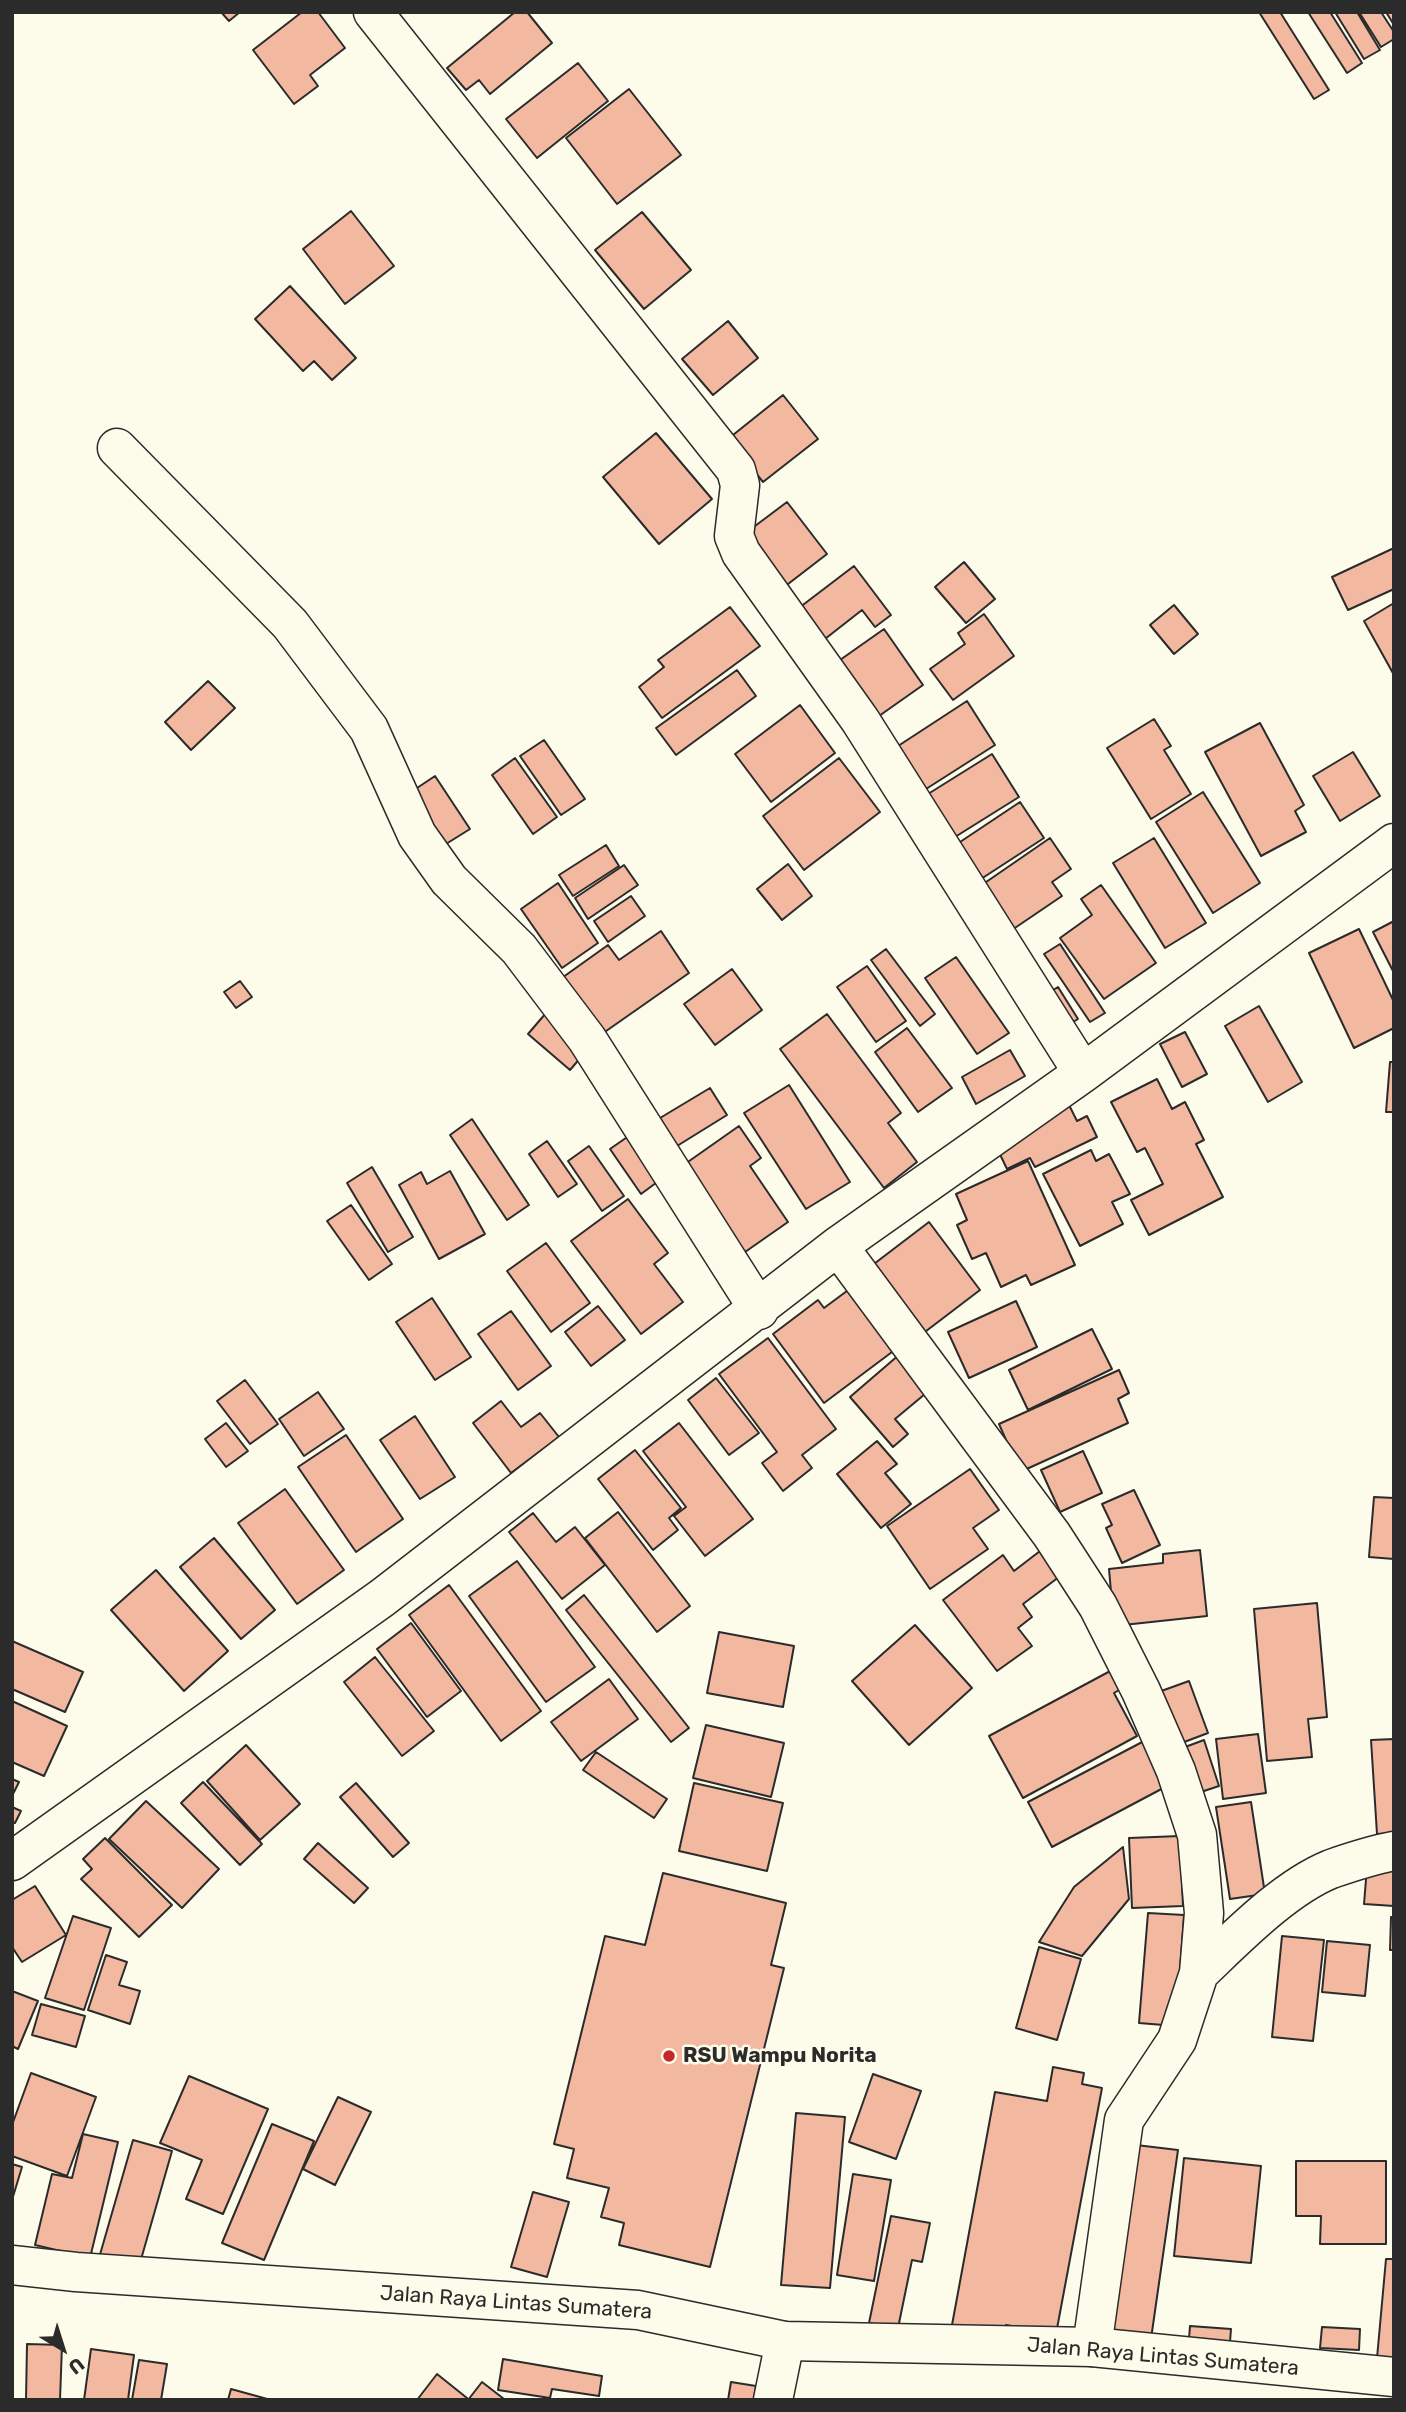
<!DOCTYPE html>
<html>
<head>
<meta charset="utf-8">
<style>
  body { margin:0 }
  #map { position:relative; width:1406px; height:2412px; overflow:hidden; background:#fdfbea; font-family:Rubik,sans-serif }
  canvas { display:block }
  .frame { position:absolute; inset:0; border:14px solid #2b2b2b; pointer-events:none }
  .north { position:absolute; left:28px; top:2314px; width:70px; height:70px; -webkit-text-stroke:5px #fdfbea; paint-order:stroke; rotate:142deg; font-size:19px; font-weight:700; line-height:28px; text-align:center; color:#2b2b2b }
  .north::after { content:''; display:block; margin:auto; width:24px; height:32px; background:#2b2b2b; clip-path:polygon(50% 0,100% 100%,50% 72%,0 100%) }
</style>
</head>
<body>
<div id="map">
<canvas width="1406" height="2412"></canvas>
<div class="frame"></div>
<div class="north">U</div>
</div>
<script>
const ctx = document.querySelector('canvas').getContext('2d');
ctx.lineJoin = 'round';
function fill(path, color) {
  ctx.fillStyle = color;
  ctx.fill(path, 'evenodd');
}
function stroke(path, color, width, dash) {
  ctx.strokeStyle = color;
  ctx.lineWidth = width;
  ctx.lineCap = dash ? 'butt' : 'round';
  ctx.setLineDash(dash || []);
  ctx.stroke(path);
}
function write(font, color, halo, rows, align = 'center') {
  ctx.font = font + ' Rubik,sans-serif';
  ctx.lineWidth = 5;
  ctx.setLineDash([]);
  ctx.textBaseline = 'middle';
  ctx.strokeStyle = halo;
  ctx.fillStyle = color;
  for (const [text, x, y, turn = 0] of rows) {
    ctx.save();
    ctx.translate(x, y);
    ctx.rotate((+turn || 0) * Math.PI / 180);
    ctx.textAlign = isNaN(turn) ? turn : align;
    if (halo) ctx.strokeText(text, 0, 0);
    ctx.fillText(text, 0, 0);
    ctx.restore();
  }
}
const building = new Path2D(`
  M221 12H240L229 21Z
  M302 12H318L345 48 310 75 318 86 294 104 253 50Z
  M515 12H527L552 43 490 94 479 80 466 90 447 68Z
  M1259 12H1280L1329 90 1314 99Z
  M1308 12H1330L1362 63 1347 73Z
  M1335 12H1357L1380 50 1364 59Z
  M1359 12H1381L1394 32V39L1381 47Z
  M1386 12H1394V25Z
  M578 63 608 101 537 158 506 119Z
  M629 89 681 155 617 204 566 138Z
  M351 211 394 266 345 304 303 249Z
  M642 212 691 270 644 309 595 250Z
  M290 286 356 358 332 380 314 361 303 371 255 319Z
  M728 321 758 358 713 395 682 359Z
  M783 395 818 439 763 482 728 439Z
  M656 433 712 499 659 544 603 477Z
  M787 502 827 554 779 591 739 538Z
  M1394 548V589L1348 610 1332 577Z
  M964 562 995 599 966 623 935 587Z
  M854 566 891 615 875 627 862 610 816 646 791 614Z
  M1394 603V675L1364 621Z
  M1174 605 1198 634 1174 654 1150 625Z
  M730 607 760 646 662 718 639 687 664 667 658 660Z
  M984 614 1014 656 953 700 930 669 965 644 958 633Z
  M884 629 923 685 879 716 840 660Z
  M737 670 756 696 676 755 656 728Z
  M208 681 235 708 191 750 165 722Z
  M967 701 995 745 926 789 898 746Z
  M800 705 835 753 771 802 735 754Z
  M1154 719 1171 746 1164 750 1191 794 1151 819 1107 748Z
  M1260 723 1304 805 1295 811 1306 832 1261 856 1205 752Z
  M544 740 585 799 561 815 520 756Z
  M1353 752 1380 796 1340 821 1313 776Z
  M992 754 1019 797 955 837 928 794Z
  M515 758 557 817 533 834 492 775Z
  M839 758 880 812 804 870 763 816Z
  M435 776 470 829 446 844 411 792Z
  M1203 792 1260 883 1213 913 1156 822Z
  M1020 802 1044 838 981 879 957 844Z
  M1050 838 1071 869 1052 882 1062 896 1006 934 976 889Z
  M1154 838 1206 923 1165 948 1113 863Z
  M606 845 619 866 573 896 559 875Z
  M788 864 812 896 782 920 757 889Z
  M624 865 638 885 588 919 575 898Z
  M558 883 598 943 562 968 521 909Z
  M1101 885 1156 963 1104 999 1060 938 1092 915 1081 899Z
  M631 896 645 916 608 942 594 921Z
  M1394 921V973L1373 932Z
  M1359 929 1394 1002V1028L1354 1048 1309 953Z
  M661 931 689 973 599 1036 559 980 608 945 619 960Z
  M1060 944 1105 1013 1090 1022 1044 954Z
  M886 949 935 1014 920 1026 871 960Z
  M956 957 1009 1033 977 1054 925 978Z
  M867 966 906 1021 876 1042 837 987Z
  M732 969 762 1010 715 1045 684 1004Z
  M240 981 252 997 236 1008 224 992Z
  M1058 987 1078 1019 1060 1030 1040 998Z
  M1259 1006 1302 1082 1268 1102 1225 1026Z
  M546 1013 588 1049 570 1070 528 1034Z
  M827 1014 901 1113 888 1123 917 1162 884 1188 780 1049Z
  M907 1028 952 1088 918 1112 875 1052Z
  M1185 1032 1207 1074 1182 1087 1160 1044Z
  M1010 1050 1025 1076 976 1104 962 1077Z
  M1390 1062H1394V1112H1386Z
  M1157 1079 1172 1109 1185 1102 1204 1140 1196 1144 1223 1197 1149 1235 1131 1200 1163 1184 1145 1148 1137 1152 1111 1102Z
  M789 1085 850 1182 806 1209 744 1113Z
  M710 1088 727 1115 677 1146 660 1118Z
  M1066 1099 1077 1121 1087 1116 1097 1137 1035 1167 1030 1158 1007 1169 995 1144Z
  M472 1119 529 1205 507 1220 450 1135Z
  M739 1126 761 1158 750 1166 788 1222 735 1259 675 1171Z
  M633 1133 664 1177 641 1194 610 1149Z
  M547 1141 577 1184 558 1197 529 1154Z
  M589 1146 624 1196 602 1211 568 1161Z
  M1091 1150 1096 1161 1109 1154 1130 1194 1112 1202 1123 1224 1080 1246 1043 1174Z
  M1028 1161 1075 1265 1031 1285 1026 1275 1001 1287 986 1253 972 1259 957 1225 967 1220 956 1194Z
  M372 1167 413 1237 388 1252 347 1183Z
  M450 1171 485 1234 439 1259 399 1185 421 1172 427 1184Z
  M628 1199 668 1253 654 1264 683 1302 641 1334 571 1241Z
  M351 1205 392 1264 369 1280 327 1221Z
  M929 1222 980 1290 917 1338 866 1270Z
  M546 1243 590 1303 551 1332 507 1271Z
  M855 1285 900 1346 824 1403 773 1334 818 1300 824 1308Z
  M432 1298 471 1357 435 1380 396 1322Z
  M1016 1301 1037 1347 969 1378 948 1332Z
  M598 1306 625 1340 591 1366 565 1332Z
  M511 1311 551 1366 518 1390 478 1334Z
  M1092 1329 1112 1369 1028 1410 1009 1370Z
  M768 1338 836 1429 802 1455 812 1468 783 1491 762 1463 777 1452 719 1374Z
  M900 1354 931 1389 895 1419 908 1434 893 1447 850 1397Z
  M1119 1370 1129 1393 1118 1399 1128 1423 1020 1472 999 1424Z
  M716 1378 759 1433 729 1455 688 1400Z
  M245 1380 278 1424 250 1444 217 1401Z
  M318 1392 344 1429 304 1456 279 1419Z
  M501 1401 521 1427 540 1413 559 1437 511 1473 473 1423Z
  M415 1416 455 1477 420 1499 380 1440Z
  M226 1423 248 1451 226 1467 205 1439Z
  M679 1423 753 1519 705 1556 674 1516 686 1507 643 1451Z
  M346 1435 403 1519 356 1552 298 1467Z
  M877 1441 897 1464 885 1473 911 1504 881 1528 837 1474Z
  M635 1450 681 1508 669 1518 678 1530 653 1550 598 1479Z
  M1083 1451 1102 1493 1060 1512 1041 1470Z
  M970 1469 999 1510 973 1528 988 1549 930 1589 887 1526Z
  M285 1489 344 1570 297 1604 238 1523Z
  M1134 1490 1160 1545 1122 1563 1106 1528 1112 1525 1102 1504Z
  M1374 1497 1394 1498V1559L1369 1557Z
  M618 1512 690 1606 657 1632 585 1538Z
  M533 1513 556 1542 575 1527 605 1565 562 1599 509 1532Z
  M214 1538 275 1610 241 1639 180 1567Z
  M1200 1550 1207 1616 1114 1626 1109 1569 1163 1563V1554Z
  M1040 1551 1059 1577 1023 1604 1032 1617 1018 1628 1032 1646 997 1671 943 1600 1003 1555 1014 1571Z
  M517 1561 595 1667 546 1702 469 1596Z
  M156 1570 228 1651 184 1691 111 1610Z
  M449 1585 541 1711 501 1741 409 1615Z
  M584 1595 689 1728 671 1742 566 1610Z
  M1317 1603 1327 1717 1308 1719 1312 1757 1267 1761 1254 1609Z
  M411 1623 461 1691 427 1717 377 1649Z
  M915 1625 972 1688 909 1745 852 1681Z
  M719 1632 794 1646 783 1707 707 1693Z
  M12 1641 83 1672 65 1712 12 1689Z
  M375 1657 434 1731 402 1756 344 1682Z
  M1114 1669 1124 1687 1114 1693 1137 1736 1023 1798 989 1736Z
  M609 1679 638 1719 581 1761 551 1722Z
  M1189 1681 1208 1733 1171 1747 1153 1694Z
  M12 1701 67 1726 44 1776 12 1762Z
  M706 1725 784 1743 771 1797 693 1778Z
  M1258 1734 1266 1793 1223 1799 1216 1739Z
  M1394 1739V1833L1377 1834 1371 1740Z
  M1146 1740 1169 1785 1052 1847 1028 1802Z
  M1204 1740 1219 1786 1192 1795 1177 1750Z
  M246 1745 300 1804 260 1840 207 1781Z
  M596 1752 667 1799 654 1818 583 1770Z
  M12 1779 19 1782 12 1796Z
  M203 1782 262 1844 240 1865 181 1803Z
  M356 1783 409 1843 393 1857 340 1797Z
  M694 1783 783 1803 767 1871 679 1851Z
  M146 1801 219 1869 182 1908 109 1839Z
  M1251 1802 1265 1894 1230 1899 1216 1807Z
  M12 1807 21 1811 15 1823 12 1822Z
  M1180 1836 1183 1906 1132 1908 1129 1838Z
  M105 1838 172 1905 139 1937 81 1879 92 1869 83 1859Z
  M318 1843 368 1888 354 1903 304 1859Z
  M1123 1847 1129 1899 1082 1956 1039 1942 1074 1887Z
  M1367 1867 1394 1868V1906L1364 1904Z
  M663 1873 786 1903 771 1965 784 1968 710 2267 619 2245 624 2223 601 2217 609 2188 567 2178 574 2149 554 2144 605 1936 645 1945Z
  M35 1886 66 1935 22 1962 12 1947V1900Z
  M1148 1913 1184 1915 1176 2026 1139 2023Z
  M73 1916 111 1928 84 2010 45 1998Z
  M1391 1917H1394V1950H1390Z
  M1282 1936 1324 1940 1313 2041 1272 2037Z
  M1327 1941 1370 1945 1365 1996 1322 1992Z
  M1039 1947 1081 1959 1057 2040 1016 2028Z
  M106 1955 127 1962 119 1985 140 1991 130 2024 88 2010Z
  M12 1991 38 2001 18 2049 12 2046Z
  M41 2004 85 2016 76 2047 32 2035Z
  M1053 2067 1084 2073 1082 2084 1102 2088 1056 2334 1006 2325 1004 2335 952 2325 995 2092 1047 2101Z
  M31 2073 96 2097 67 2176 12 2156V2125Z
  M873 2074 921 2091 896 2159 849 2142Z
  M189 2076 268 2109 223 2214 186 2199 202 2160 160 2143Z
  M338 2097 371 2112 335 2185 303 2169Z
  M796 2113 845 2117 830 2288 781 2285Z
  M272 2124 314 2141 264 2260 222 2243Z
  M83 2134 118 2142 90 2258 35 2245 52 2174 72 2178Z
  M133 2140 172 2151 138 2270 99 2258Z
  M1136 2145 1178 2150 1151 2339 1110 2334Z
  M1184 2158 1261 2166 1251 2263 1174 2256Z
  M1296 2161H1386V2244H1320L1321 2216H1296Z
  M12 2164 22 2167 12 2200Z
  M853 2174 891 2180 874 2281 837 2275Z
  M533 2192 569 2202 547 2277 511 2267Z
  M891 2216 930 2223 922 2262 912 2260 898 2328 869 2323Z
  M1386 2259H1394V2360L1377 2358Z
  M1190 2326 1231 2329 1229 2355 1188 2352Z
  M1322 2327 1360 2329 1359 2350 1320 2348Z
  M27 2344 62 2345 60 2400H26Z
  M91 2349 134 2355 128 2400H84Z
  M503 2359 602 2376 599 2396 552 2389 550 2398 498 2390Z
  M139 2360 167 2364 161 2400H132Z
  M437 2374 467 2398 466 2400H417Z
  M482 2382 504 2399 468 2400Z
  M731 2382 756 2386 754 2400H728Z
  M231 2389 271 2400H228Z`);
const minor = new Path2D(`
  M373 12 736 470 740 485 734 536 741 553 860 720 1083 1073
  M117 448 290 624 369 729 417 835 449 880 519 949 587 1039 759 1310
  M838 1246 1052 1535 1098 1606 1141 1691 1176 1771 1197 1835 1204 1913 1199 1973 1177 2040 1124 2120 1092 2347
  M12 1861 382 1598 838 1246 1083 1073 1394 843
  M1199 1973C1235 1939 1284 1888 1331 1869 1351 1862 1373 1855 1394 1851
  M773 2400 785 2341`);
const highway = new Path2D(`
  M12 2265 76 2272 638 2310 785 2341 1092 2347 1394 2377`);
const markers = [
  [669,2056,7,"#c62828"]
];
const poiNames = [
  ["RSU Wampu Norita",683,2056]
];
const streetNames = [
  ["Jalan Raya Lintas Sumatera",516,2303,4],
  ["Jalan Raya Lintas Sumatera",1163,2357,5]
];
fill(building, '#f2b8a0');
stroke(building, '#2b2b2b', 2);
stroke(minor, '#2b2b2b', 41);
stroke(highway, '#2b2b2b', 41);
stroke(minor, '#fdfbea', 38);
stroke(highway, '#fdfbea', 38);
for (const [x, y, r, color] of markers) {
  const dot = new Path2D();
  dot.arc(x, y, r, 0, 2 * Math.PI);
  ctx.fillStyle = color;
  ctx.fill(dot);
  stroke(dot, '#fdfbea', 2.5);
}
write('bold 21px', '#2b2b2b', '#fdfbea', poiNames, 'left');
write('21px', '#2b2b2b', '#fdfbea', streetNames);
</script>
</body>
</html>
